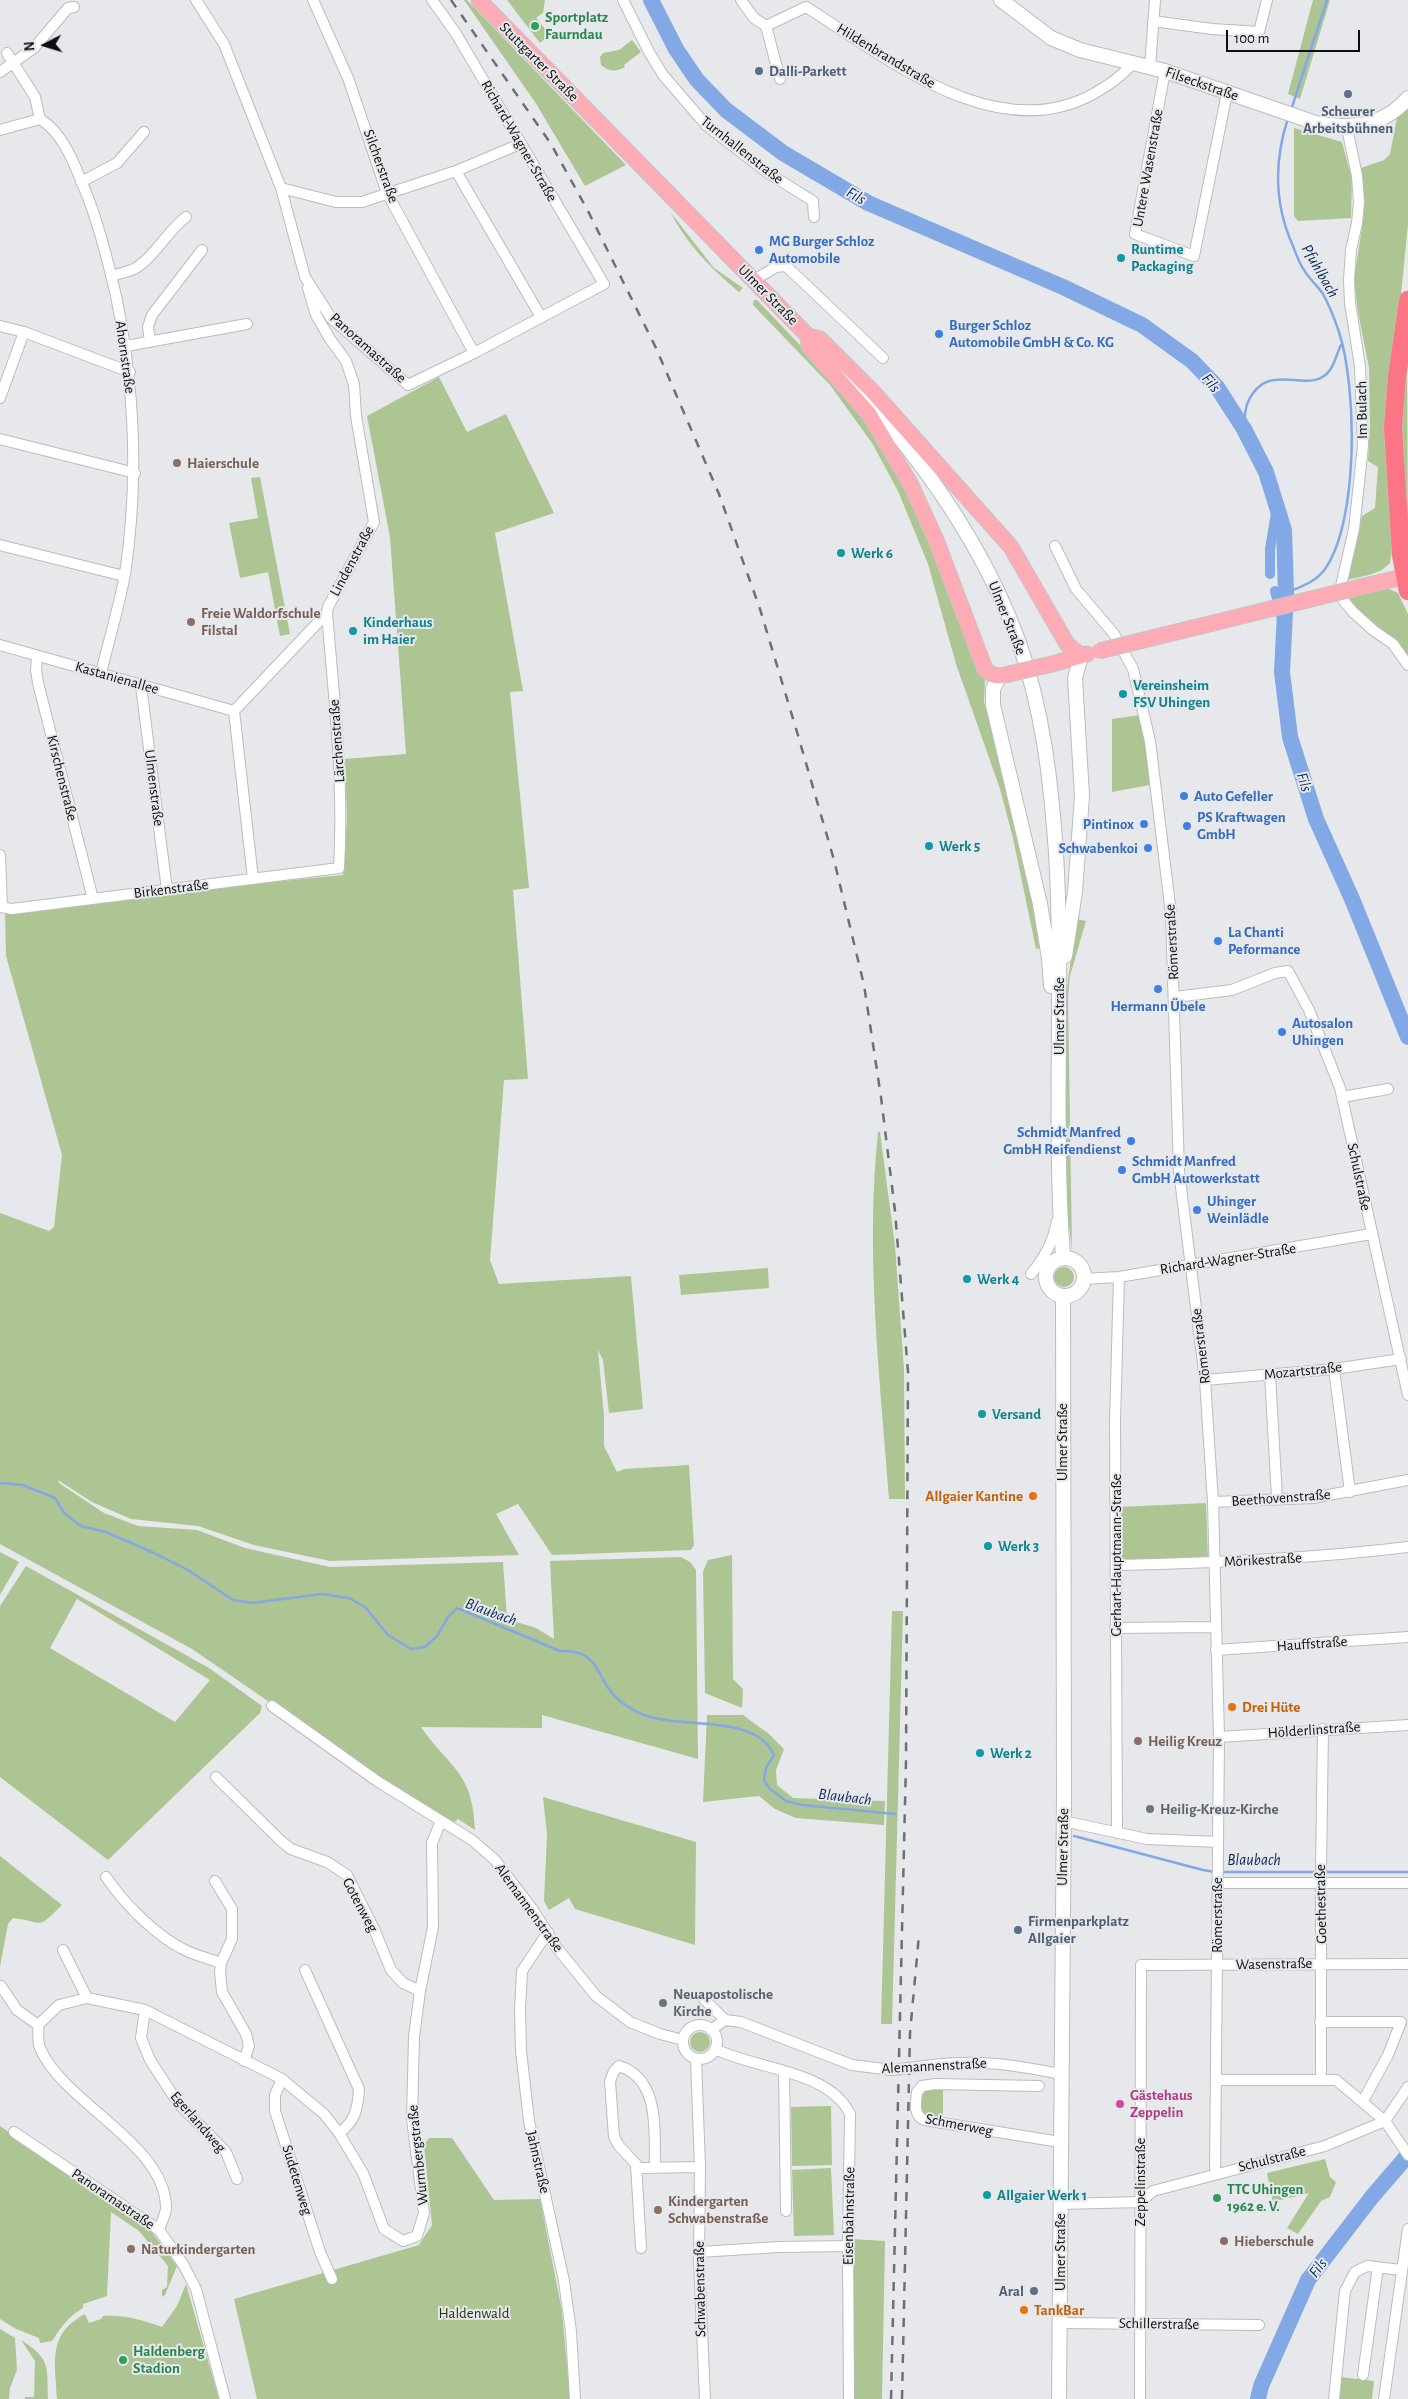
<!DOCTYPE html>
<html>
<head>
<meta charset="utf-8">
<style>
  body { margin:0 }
  #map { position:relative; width:1408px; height:2399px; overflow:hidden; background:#e7e8eb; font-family:"Alegreya Sans",sans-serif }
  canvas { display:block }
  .north { position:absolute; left:20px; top:20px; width:50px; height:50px; -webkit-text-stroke:4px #e7e8eb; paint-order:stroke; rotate:265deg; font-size:14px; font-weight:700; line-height:20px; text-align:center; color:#0d0e0f }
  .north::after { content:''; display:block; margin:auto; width:18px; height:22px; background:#0d0e0f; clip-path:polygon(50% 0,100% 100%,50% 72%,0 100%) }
  .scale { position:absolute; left:1226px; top:30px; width:134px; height:22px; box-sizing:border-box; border:2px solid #0d0e0f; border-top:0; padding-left:6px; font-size:15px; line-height:18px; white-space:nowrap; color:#0d0e0f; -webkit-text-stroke:4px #e7e8eb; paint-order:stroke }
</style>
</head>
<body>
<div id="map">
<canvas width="1408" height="2399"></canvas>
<div class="north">N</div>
<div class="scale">100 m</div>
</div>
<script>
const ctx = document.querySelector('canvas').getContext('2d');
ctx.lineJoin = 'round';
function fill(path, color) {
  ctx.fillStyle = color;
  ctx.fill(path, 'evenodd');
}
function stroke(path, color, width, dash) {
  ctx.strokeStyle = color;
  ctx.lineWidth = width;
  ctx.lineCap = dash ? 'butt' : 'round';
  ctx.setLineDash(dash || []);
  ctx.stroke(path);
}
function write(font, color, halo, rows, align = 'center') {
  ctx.font = font + ' "Alegreya Sans",sans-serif';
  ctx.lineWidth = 4;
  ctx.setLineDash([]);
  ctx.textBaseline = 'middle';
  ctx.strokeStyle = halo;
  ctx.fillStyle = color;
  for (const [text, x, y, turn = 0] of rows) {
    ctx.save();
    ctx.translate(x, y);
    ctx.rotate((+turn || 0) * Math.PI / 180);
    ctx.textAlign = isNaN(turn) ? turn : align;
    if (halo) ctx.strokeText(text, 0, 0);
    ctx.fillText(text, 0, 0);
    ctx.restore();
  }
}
const green = new Path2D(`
  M464 0H467L626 165 585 186 535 102Z
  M507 0H545L543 13 536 18 550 35 540 43Z
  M1313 0H1330L1300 99 1288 94Z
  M632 40 641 52 624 65 625 67C616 72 610 72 601 65L600 57 603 53 619 50Z
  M1408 107V224L1387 435 1392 549 1390 563 1382 570 1369 575 1346 580 1362 516 1375 508 1378 467 1368 461 1370 426 1369 368 1358 312 1354 279 1364 215 1361 168 1384 160 1390 154 1397 118Z
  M1294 128 1342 142 1352 179 1351 218 1298 221 1294 216Z
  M671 213 714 268 743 288 739 292C712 269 687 245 671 213Z
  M754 300H757L843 390 882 444 920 519 976 668 985 679 984 702 1008 786 1043 947 1036 949 1013 838 1000 789 956 664 928 564 898 491 872 443 830 385 753 305Z
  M1407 359 1408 563 1400 413Z
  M439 377 467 432 506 414 554 513 495 533 523 691 510 692 529 888 513 890 528 1079 504 1080 490 1260 499 1284 631 1276 643 1409 609 1413 603 1360 598 1350 604 1416V1446L617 1472 624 1469 689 1465 694 1545 691 1550 552 1555 518 1504 496 1514 519 1555 330 1561 254 1545 198 1526 131 1519 92 1502 58 1480 59 1483 104 1513 138 1526 197 1530 245 1548 330 1567 503 1562 507 1619 536 1628 554 1639 550 1561 681 1557 690 1562 696 1570 698 1759 542 1715V1728L421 1727C450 1769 473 1771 475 1830L458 1819 453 1823 373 1773 192 1649 0 1544V1213L49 1231 54 1227 62 1155 6 956 5 912 171 892 343 875 347 818 345 759 406 754 390 537 367 416Z
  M260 477 290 634 280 636 268 572 240 578 229 523 258 518 251 478Z
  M1386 588 1398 593 1408 614V658L1346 599Z
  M1140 715 1145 734 1150 785 1112 792V719Z
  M1076 919 1086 921 1070 976 1068 997 1072 1250 1067 1208 1065 1004Z
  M878 1132H880L895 1246 904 1370 905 1499H889C880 1378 865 1254 878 1132Z
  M1054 1277a10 10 0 1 1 20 0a10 10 0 1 1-20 0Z
  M768 1268 769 1288 681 1295 679 1275Z
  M1206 1503 1208 1558 1122 1560 1120 1507Z
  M0 1552 19 1562 0 1595Z
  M732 1555 733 1679 743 1689 742 1708 705 1693 703 1572 708 1560Z
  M26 1566 209 1668 262 1706 260 1713 108 1860 0 1777V1606ZM77 1599 210 1680 175 1722 50 1648Z
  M892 1611H903L892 2024H881Z
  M707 1715H743L769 1734 784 1749 776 1770 777 1785 793 1798 885 1801 884 1825 796 1818 775 1809 759 1796 703 1802Z
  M543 1797 696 1842 695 1945 575 1909 569 1898 549 1910 544 1901 547 1835Z
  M0 1856 62 1905C36 1931 45 1922 13 1918L8 1924 0 1967Z
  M690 2042a10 10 0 1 1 20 0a10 10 0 1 1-20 0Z
  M943 2088V2121L925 2116C920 2108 919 2093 929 2089 933 2088 939 2088 943 2088Z
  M831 2106 832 2165 792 2166 791 2107Z
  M0 2126 149 2228 177 2266 165 2295 162 2297V2290L167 2287 168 2266 139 2231 111 2212 107 2296 83 2304V2308C69 2316 61 2327 52 2341L40 2343 39 2338 16 2329 0 2319Z
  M429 2138H452L494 2200 540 2199 562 2311 570 2399H257L234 2299 419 2245 432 2225 424 2145Z
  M1325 2159 1330 2177 1336 2182 1330 2197 1321 2201 1298 2234 1287 2228 1309 2193 1273 2202 1267 2173Z
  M831 2168 834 2235 794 2236 792 2170Z
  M851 2239 885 2241 882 2399H854Z
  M186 2284 219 2399H57C55 2362 47 2334 85 2314L89 2323 101 2319 103 2316C125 2315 142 2320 162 2327L177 2306Z
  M0 2329 15 2338 17 2370 10 2388 9 2399H0Z
  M21 2340C51 2359 47 2367 48 2399H25V2397H34L35 2361Z
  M1341 2377 1374 2381 1372 2399H1339Z`);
const stream = new Path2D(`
  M1291 110 1327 0
  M1244 429C1245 421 1244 410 1248 402 1268 357 1310 398 1330 370 1335 363 1337 353 1341 345
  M1286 593C1300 587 1316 582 1325 569 1359 520 1357 388 1339 332 1335 320 1329 305 1323 294 1318 286 1309 279 1304 270 1299 263 1296 254 1293 246 1274 204 1274 161 1288 118
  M0 1483 23 1485 55 1498 64 1513 81 1526 106 1532 152 1552 188 1570 233 1600 252 1603 322 1594 349 1598 365 1607 388 1635 411 1649 425 1647 437 1636 448 1617 457 1608 560 1651C603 1649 594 1680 620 1701 627 1707 639 1713 647 1716 685 1729 756 1714 774 1755L766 1768 764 1780 769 1788 786 1801 802 1805 895 1814
  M1074 1836 1203 1870 1215 1872
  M1221 1872H1318
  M1323 1872H1408`);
const canal = new Path2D(`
  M1270 574V549L1277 507
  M1275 591 1286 634`);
const river = new Path2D(`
  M651 0 676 49 697 80 726 110 783 153 868 203 1063 287 1142 325 1192 361 1217 387 1244 429 1266 472 1284 530 1286 593 1282 672 1290 737 1316 819 1352 899 1408 1037
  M1258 2399 1261 2386 1308 2280 1371 2198 1408 2155`);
const street = new Path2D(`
  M196 0 224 44 281 188 305 277 331 318 408 385 474 353 604 284 455 32 432 0
  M313 0 348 78 387 193 474 353
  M623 0 649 52 663 75 706 125 768 173 813 201 814 217
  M741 0 754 18 766 26 780 79
  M806 7C886 57 997 149 1095 93 1110 84 1121 77 1133 63
  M1153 21 1212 29 1259 32 1267 0
  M766 26 806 7
  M7 53 35 97 40 119C65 134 76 169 87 195 100 228 108 261 116 296 135 389 139 480 125 574 119 607 109 640 101 673
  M1150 67 1155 0
  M1165 71 1135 234 1194 256 1227 93
  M0 72 34 48 68 8 74 7
  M1347 128 1357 176 1359 202 1357 223 1351 250 1349 280 1350 303 1360 366 1363 446 1354 529 1341 586 1343 600 1353 612 1373 630 1393 644 1408 665
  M0 130 40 119
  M456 171 541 317
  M81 182 117 163 144 132
  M281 188 336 202H362L456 171 520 144
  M111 276C119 274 127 272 134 269 154 258 167 231 186 217
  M754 280 776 267 786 266 883 358
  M0 326 24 332 130 372
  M150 342 148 327 152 315 202 250
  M126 346 247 324
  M0 398 24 332
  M0 439 135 473
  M0 545 124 576
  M1055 546 1076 589 1114 634 1133 669 1150 741 1171 914 1179 1171 1205 1380 1213 1502 1219 1737 1215 2173
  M0 645 234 711
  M37 657 36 670 38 683 93 899
  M141 686 167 890
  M0 855 2 907
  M253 879 234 711 327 613 328 607 374 522 356 416 354 384 346 361 330 339 316 315 308 288
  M0 907 12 909 339 868C344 783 334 698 327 613
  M1175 997 1232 990 1275 973 1288 971 1309 1010 1340 1088 1408 1395
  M1342 1097 1388 1089
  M1031 1274C1045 1257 1053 1242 1057 1221
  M1084 1279 1119 1277 1371 1234
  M1334 1369 1350 1492
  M1270 1374 1277 1498
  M1205 1380 1334 1369 1401 1359
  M1213 1502 1313 1498 1408 1480
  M1117 1565C1215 1563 1310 1559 1408 1547
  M1115 1628 1215 1627
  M1216 1650 1408 1637
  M272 1706 377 1781 472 1840 495 1860 533 1910 557 1948 596 1996 630 2022 660 2034 683 2040
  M1219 1737 1408 1725
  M216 1777 281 1841 291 1849 327 1862 347 1875 374 1929 391 1970 403 1983 420 1991
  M1063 1821 1147 1839 1218 1842
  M1117 1833 1115 1421 1119 1277
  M106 1877C123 1902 154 1934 181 1948 193 1955 208 1958 221 1963
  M215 1881 232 1909V1939L221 1963 220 1972 222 1992 246 2034 249 2046 244 2061
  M1217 1883H1408
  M548 1932 522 1971 520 2009 521 2051 529 2121 564 2281 571 2332 575 2399
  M63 1950 87 1998
  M305 1970 359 2089C358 2108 355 2122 339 2133
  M1 1986 17 2010 38 2025
  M701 1996 725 2020
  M145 2010 141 2038 150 2060 178 2103 226 2152 237 2179
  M1320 2022H1401L1388 2055 1363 2101
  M683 2042a17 17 0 1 1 34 0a17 17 0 1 1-34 0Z
  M711 2030 725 2020 741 2022 852 2065
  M715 2049C755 2069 829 2070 850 2114L848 2246 849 2399
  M696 2059 700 2167 699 2260 705 2399
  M925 2066C978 2059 1009 2064 1061 2074
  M784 2072 786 2211
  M282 2079 275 2095V2111L320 2252 332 2279
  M1321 2079V1868L1323 1729
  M1216 2080H1336L1385 2121 1408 2155
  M1039 2086 935 2084 922 2086 917 2092C916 2102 913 2115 924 2120L1060 2142
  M14 2132 159 2230 183 2264 196 2289 225 2399
  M636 2168 700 2167
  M1060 2204 1140 2202 1153 2191 1325 2146 1385 2121 1408 2087
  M159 2230C161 2223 166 2214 166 2208 166 2144 63 2103 40 2048 37 2041 39 2032 38 2025L59 2005 87 1998 145 2010 282 2079 324 2114 339 2133 363 2173 384 2229 403 2241 417 2236 424 2213 412 2119 414 2037 420 1991 433 1927 432 1843 441 1821
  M641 2248 636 2164 619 2146 614 2137 610 2081 614 2071 619 2066C661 2079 654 2133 655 2168
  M699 2252 779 2247 848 2246
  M1060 2323 1259 2325
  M1363 2375 1378 2267
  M1140 2399 1141 1965 1408 1964
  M1334 2399 1345 2291 1355 2272 1367 2266 1401 2270
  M1384 2399 1408 2229`);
const secondary = new Path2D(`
  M1001 0 1051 38 1080 50 1165 71 1316 123C1351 130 1384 126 1408 98
  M841 370C915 449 982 540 1019 643 1043 710 1051 782 1056 853 1064 988 1053 1123 1063 1257
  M999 677 993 689V705L1040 904 1049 958 1051 986
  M1065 956 1075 892 1082 796 1075 678 1081 656
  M1046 1277a19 19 0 1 1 38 0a19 19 0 1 1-38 0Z
  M1059 2399 1064 1795 1063 1296`);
const primary = new Path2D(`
  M479 0 808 336 820 339 873 392 1011 547 1067 644 1081 656
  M808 336 809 346 869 414 911 485 936 540 985 669C993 677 998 677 1009 674
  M1364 586 1408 576
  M1052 664 1087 654`);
const highway = new Path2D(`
  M1408 300 1397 376 1393 427 1401 554 1408 591`);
const rail = new Path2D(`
  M451 0 551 144 588 211 656 348 719 494 760 609 797 732 834 860 864 985 881 1097 895 1211 908 1372 906 1761 891 2399
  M902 2399 910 2033 919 1935`);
const streetBridge = new Path2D(`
  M852 2065 892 2070 925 2066`);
const primaryBridge = new Path2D(`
  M1099 651 1364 586
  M1009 674 1052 664`);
const markers = [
  [535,26,5,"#2e9e5b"],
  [759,71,5,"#5c6f8a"],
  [1348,94,5,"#5c6f8a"],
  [759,250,5,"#3f7fe0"],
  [1121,258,5,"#0f9aa8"],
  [939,334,5,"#3f7fe0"],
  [177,463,5,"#8d6e63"],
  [841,553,5,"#0f9aa8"],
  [191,622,5,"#8d6e63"],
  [353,631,5,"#0f9aa8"],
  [1123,694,5,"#0f9aa8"],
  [1184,796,5,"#3f7fe0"],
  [1144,824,5,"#3f7fe0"],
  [1187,826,5,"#3f7fe0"],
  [929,846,5,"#0f9aa8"],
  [1148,848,5,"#3f7fe0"],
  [1218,941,5,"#3f7fe0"],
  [1158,989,5,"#3f7fe0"],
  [1282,1032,5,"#3f7fe0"],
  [1131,1141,5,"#3f7fe0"],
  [1122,1170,5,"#3f7fe0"],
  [1197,1210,5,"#3f7fe0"],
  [967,1279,5,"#0f9aa8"],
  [982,1414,5,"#0f9aa8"],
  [1033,1496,5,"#e8710a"],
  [988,1546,5,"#0f9aa8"],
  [1232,1707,5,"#e8710a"],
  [1138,1741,5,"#8d6e63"],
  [980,1753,5,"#0f9aa8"],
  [1150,1809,5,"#6b7280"],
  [1018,1930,5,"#5c6f8a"],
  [663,2003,5,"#6b7280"],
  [1120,2104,5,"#d1479c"],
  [987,2195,5,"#0f9aa8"],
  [1217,2198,5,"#2e9e5b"],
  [658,2210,5,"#8d6e63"],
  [1224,2241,5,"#8d6e63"],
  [131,2249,5,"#8d6e63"],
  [1034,2291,5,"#5c6f8a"],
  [1024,2310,5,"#e8710a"],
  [123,2360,5,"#2e9e5b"]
];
const leisureNames = [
  ["Sportplatz",545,17],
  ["Faurndau",545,34],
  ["TTC Uhingen",1227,2189],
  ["1962 e. V.",1227,2206],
  ["Haldenberg",133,2351],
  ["Stadion",133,2368]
];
const streetNames = [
  ["Hildenbrandstraße",886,56,31],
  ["Stuttgarter Straße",539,62,45],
  ["Filseckstraße",1202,84,19],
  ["Richard-Wagner-Straße",519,141,60],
  ["Turnhallenstraße",742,150,38],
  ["Silcherstraße",381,166,70],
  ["Untere Wasenstraße",1148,168,-80],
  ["Ulmer Straße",768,295,45],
  ["Panoramastraße",368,348,42],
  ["Ahornstraße",125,357,82],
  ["Im Bulach",1362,410,-91],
  ["Lindenstraße",352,561,-62],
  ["Ulmer Straße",1007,618,68],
  ["Kastanienallee",117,678,16],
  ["Lärchenstraße",337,741,-94],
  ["Kirschenstraße",62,778,76],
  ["Ulmenstraße",154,788,83],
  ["Birkenstraße",171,889,-7],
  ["Römerstraße",1172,942,-93],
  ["Ulmer Straße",1059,1016,-90],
  ["Schulstraße",1359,1177,78],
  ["Richard-Wagner-Straße",1228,1259,-9],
  ["Römerstraße",1201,1346,-97],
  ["Mozartstraße",1303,1371,-6],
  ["Ulmer Straße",1062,1442,-90],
  ["Beethovenstraße",1281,1498,-4],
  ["Gerhart-Hauptmann-Straße",1116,1555,-90],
  ["Mörikestraße",1263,1560,-3],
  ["Hauffstraße",1312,1644,-4],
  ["Hölderlinstraße",1314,1730,-4],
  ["Ulmer Straße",1063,1847,-89],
  ["Goethestraße",1321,1904,-91],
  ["Gotenweg",360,1905,62],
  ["Alemannenstraße",529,1908,54],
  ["Römerstraße",1217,1915,-90],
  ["Wasenstraße",1274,1964,-1],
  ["Alemannenstraße",934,2066,-3],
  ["Egerlandweg",198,2122,49],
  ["Schmerweg",959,2125,11],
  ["Wurmbergstraße",418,2155,-96],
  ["Schulstraße",1272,2159,-14],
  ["Jahnstraße",538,2162,77],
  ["Sudetenweg",297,2180,73],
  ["Zeppelinstraße",1140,2182,-90],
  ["Panoramastraße",113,2199,34],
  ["Eisenbahnstraße",849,2216,-89],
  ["Ulmer Straße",1060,2252,-90],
  ["Schwabenstraße",700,2289,-91],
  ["Schillerstraße",1159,2324,1]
];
const serviceNames = [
  ["Dalli-Parkett",769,71],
  ["Scheurer",1348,111,"center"],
  ["Arbeitsbühnen",1348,128,"center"],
  ["Firmenparkplatz",1028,1921],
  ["Allgaier",1028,1938],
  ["Aral",1024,2291,"right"]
];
const shopNames = [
  ["MG Burger Schloz",769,241],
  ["Automobile",769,258],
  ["Burger Schloz",949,325],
  ["Automobile GmbH & Co. KG",949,342],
  ["Auto Gefeller",1194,796],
  ["PS Kraftwagen",1197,817],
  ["GmbH",1197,834],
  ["Pintinox",1134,824,"right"],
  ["Schwabenkoi",1138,848,"right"],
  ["La Chanti",1228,932],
  ["Peformance",1228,949],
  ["Hermann Übele",1158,1006,"center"],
  ["Autosalon",1292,1023],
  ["Uhingen",1292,1040],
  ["Schmidt Manfred",1121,1132,"right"],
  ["GmbH Reifendienst",1121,1149,"right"],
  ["Schmidt Manfred",1132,1161],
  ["GmbH Autowerkstatt",1132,1178],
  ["Uhinger",1207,1201],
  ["Weinlädle",1207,1218]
];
const cultureNames = [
  ["Runtime",1131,249],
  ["Packaging",1131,266],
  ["Werk 6",851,553],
  ["Kinderhaus",363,622],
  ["im Haier",363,639],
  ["Vereinsheim",1133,685],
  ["FSV Uhingen",1133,702],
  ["Werk 5",939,846],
  ["Werk 4",977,1279],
  ["Versand",992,1414],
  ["Werk 3",998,1546],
  ["Werk 2",990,1753],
  ["Allgaier Werk 1",997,2195]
];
const educationNames = [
  ["Haierschule",187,463],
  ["Freie Waldorfschule",201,613],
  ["Filstal",201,630],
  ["Heilig Kreuz",1148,1741],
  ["Kindergarten",668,2201],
  ["Schwabenstraße",668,2218],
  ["Hieberschule",1234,2241],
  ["Naturkindergarten",141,2249]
];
const foodNames = [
  ["Allgaier Kantine",1023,1496,"right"],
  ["Drei Hüte",1242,1707],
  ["TankBar",1034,2310]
];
const worshipNames = [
  ["Heilig-Kreuz-Kirche",1160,1809],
  ["Neuapostolische",673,1994],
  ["Kirche",673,2011]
];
const hotelNames = [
  ["Gästehaus",1130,2095],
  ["Zeppelin",1130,2112]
];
const parkNames = [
  ["Haldenwald",474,2313]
];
const waterNames = [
  ["Fils",856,196,30],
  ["Pfuhlbach",1320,271,60],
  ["Fils",1211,383,51],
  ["Fils",1304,782,72],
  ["Blaubach",491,1612,20],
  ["Blaubach",845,1797,7],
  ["Blaubach",1254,1860],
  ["Fils",1318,2268,-52]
];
fill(green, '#adc592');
stroke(stream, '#82a8e5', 2.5);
stroke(canal, '#82a8e5', 10);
stroke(river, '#82a8e5', 16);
stroke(street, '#bbbcbf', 12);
stroke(secondary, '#bbbcbf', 16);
stroke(primary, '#c5c5c5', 17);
stroke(highway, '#c5c5c5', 19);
stroke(street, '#fff', 10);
stroke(secondary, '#fff', 14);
stroke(primary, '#fdacb5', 15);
stroke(highway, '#fb7584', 18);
stroke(rail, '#6e6f71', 2.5, [9, 9]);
stroke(streetBridge, '#bbbcbf', 12, []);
stroke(primaryBridge, '#c5c5c5', 17, []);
stroke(streetBridge, '#fff', 10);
stroke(primaryBridge, '#fdacb5', 15);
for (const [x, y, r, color] of markers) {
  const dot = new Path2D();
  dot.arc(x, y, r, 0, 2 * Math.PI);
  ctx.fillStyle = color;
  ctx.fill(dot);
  stroke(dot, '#e7e8eb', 2);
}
write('bold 15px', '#27864d', '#e7e8eb', leisureNames, 'left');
write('15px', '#0d0e0f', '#e7e8eb', streetNames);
write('bold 15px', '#4e5e75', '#e7e8eb', serviceNames, 'left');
write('bold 15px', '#366cbe', '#e7e8eb', shopNames, 'left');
write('bold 15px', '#0d838f', '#e7e8eb', cultureNames, 'left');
write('bold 15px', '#785e54', '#e7e8eb', educationNames, 'left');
write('bold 15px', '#c56008', '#e7e8eb', foodNames, 'left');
write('bold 15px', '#5b616d', '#e7e8eb', worshipNames, 'left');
write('bold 15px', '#b23c85', '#e7e8eb', hotelNames, 'left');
write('15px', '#223503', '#e7e8eb', parkNames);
write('italic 16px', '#05275c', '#e7e8eb', waterNames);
</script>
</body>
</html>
